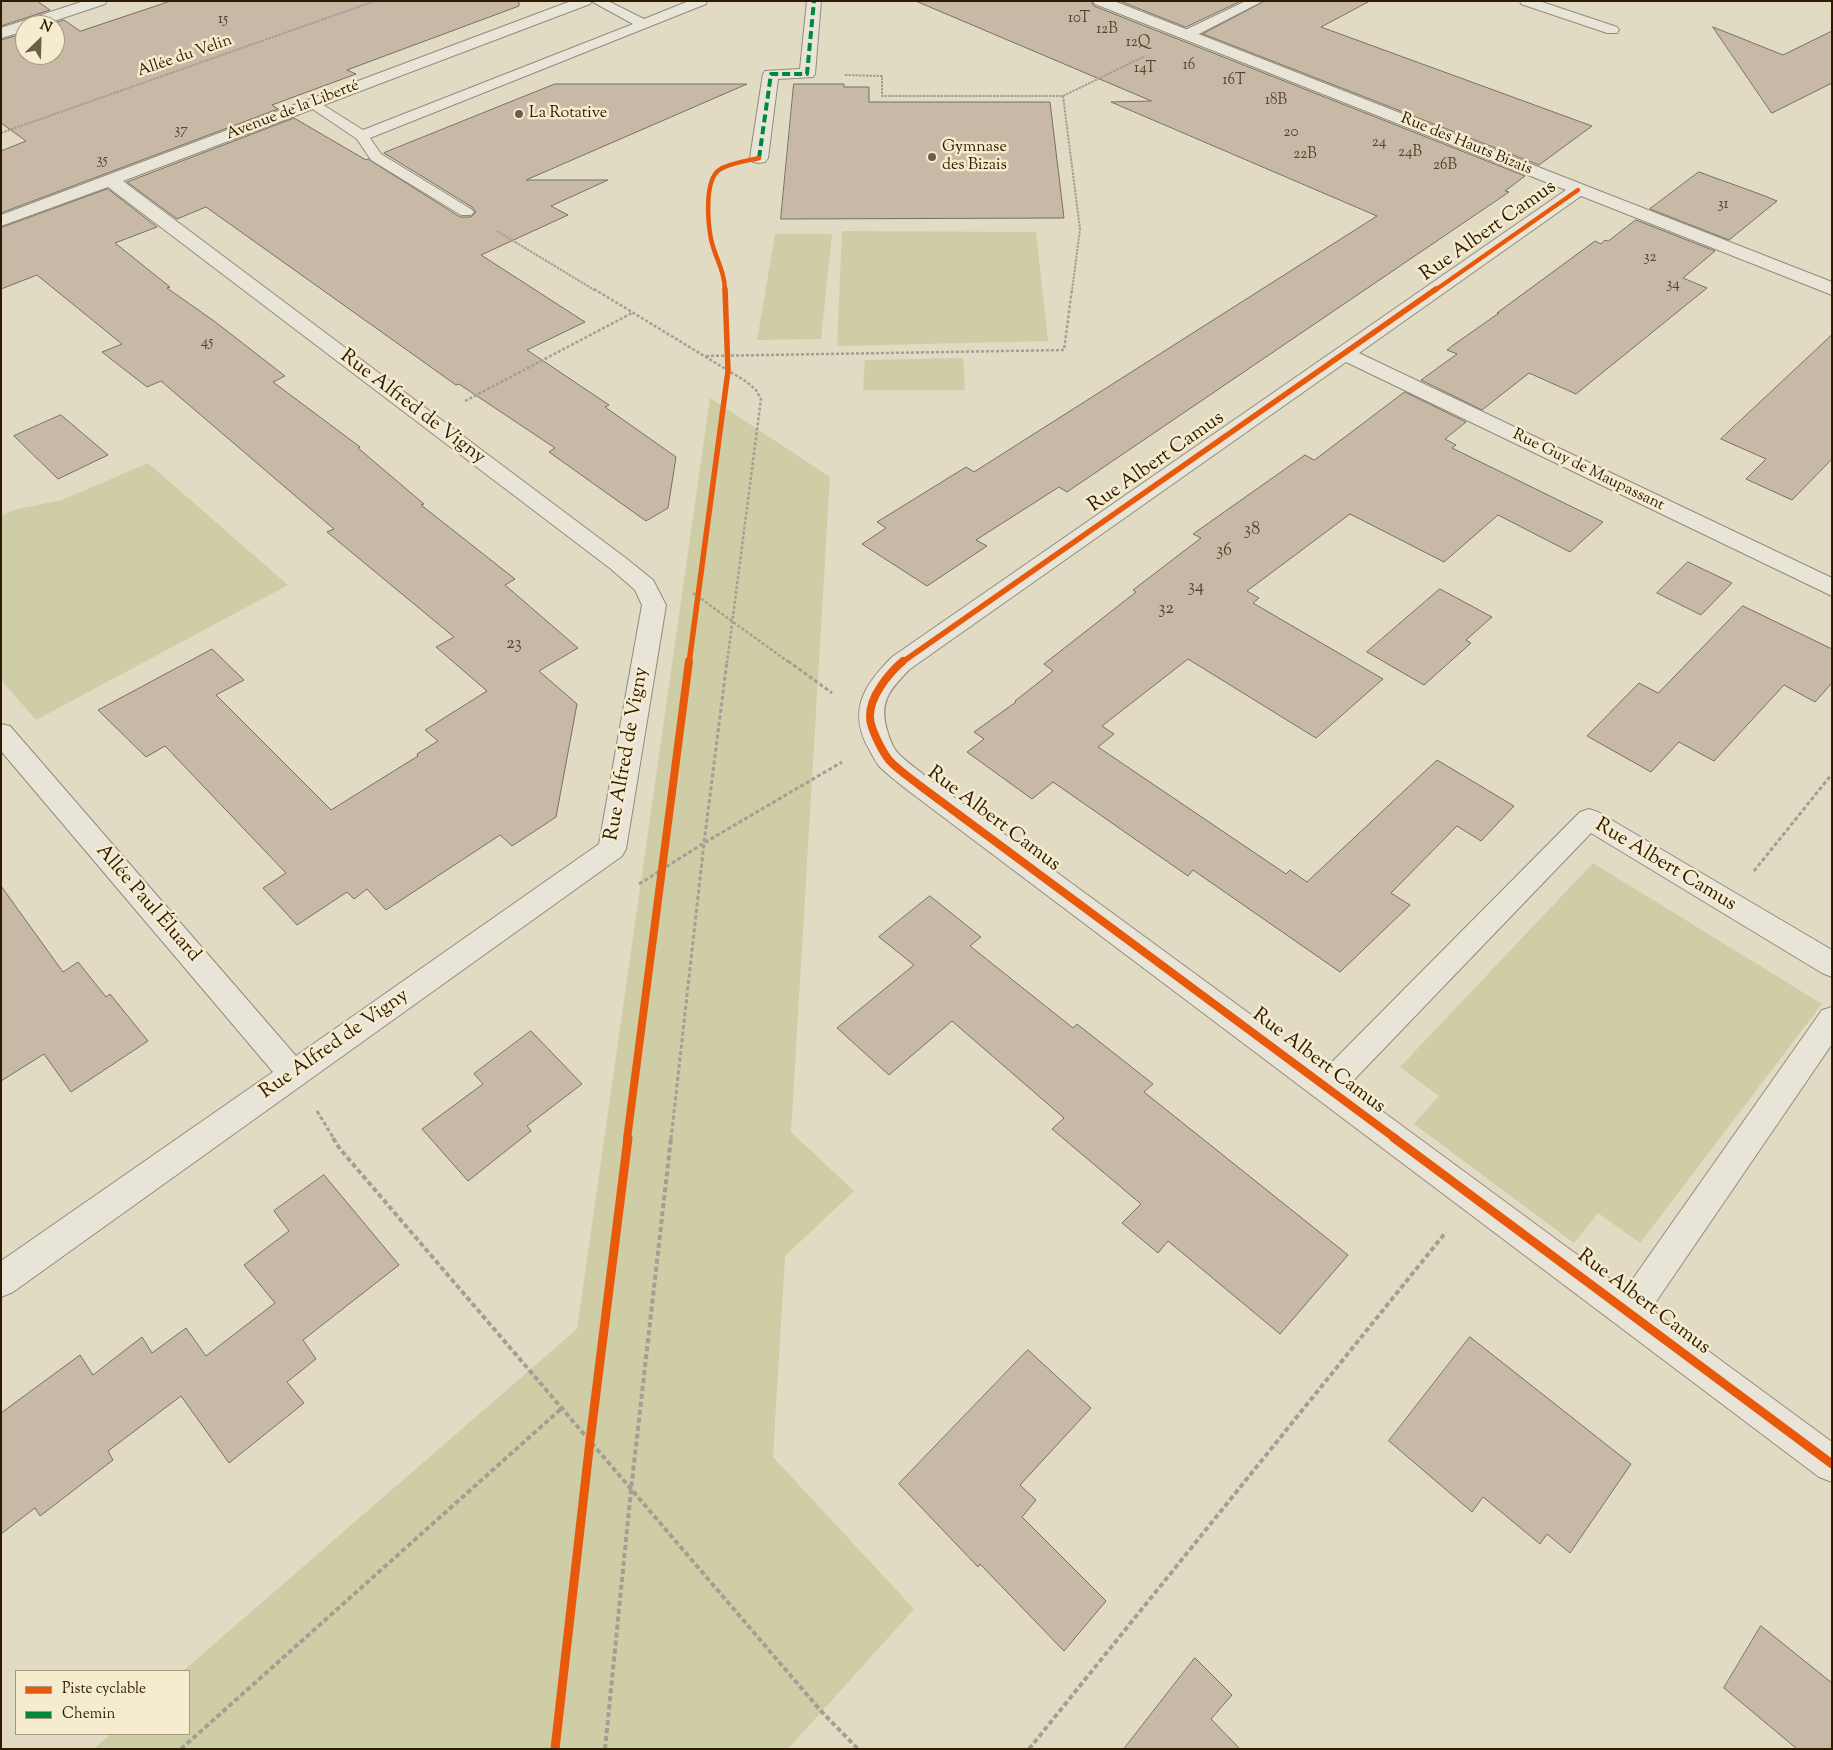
<!DOCTYPE html>
<html>
<head>
<meta charset="utf-8">
<style>
  body { margin:0 }
  #map { position:relative; width:1833px; height:1750px; overflow:hidden; background:#e2dbc4; font-family:"Sorts Mill Goudy",serif }
  canvas { display:block }
  .frame { position:absolute; inset:0; border:2px solid #2f1b02; pointer-events:none }
  .legend { position:absolute; left:15px; top:1670px; width:175px; height:65px; box-sizing:border-box; background:#f5ecd0; border:1px solid #a6987e; margin:0; padding:6px 9px; list-style:none; font-size:15px; color:#2f1b02 }
  .legend li { display:flex; align-items:center; gap:10px; height:25px }
  .legend b { width:25px; border:1px solid #a6987e }
  .north { position:absolute; left:15px; top:15px; width:50px; height:50px; box-sizing:border-box; background:#f5ecd0; border:1px solid #a6987e; border-radius:50%; rotate:24deg; font-size:14px; font-weight:700; line-height:20px; text-align:center; color:#2f1b02 }
  .north::after { content:''; display:block; margin:auto; width:18px; height:22px; background:#6e5e46; clip-path:polygon(50% 0,100% 100%,50% 72%,0 100%) }
</style>
</head>
<body>
<div id="map">
<canvas width="1833" height="1750"></canvas>
<div class="frame"></div>
<ul class="legend">
<li><b style="height:6px;background:#e8590c"></b>Piste cyclable</li>
<li><b style="height:6px;background:#00873e"></b>Chemin</li>
</ul>
<div class="north">N</div>
</div>
<script>
const ctx = document.querySelector('canvas').getContext('2d');
ctx.lineJoin = 'round';
function fill(path, color) {
  ctx.fillStyle = color;
  ctx.fill(path, 'evenodd');
}
function stroke(path, color, width, dash) {
  ctx.strokeStyle = color;
  ctx.lineWidth = width;
  ctx.lineCap = dash ? 'butt' : 'round';
  ctx.setLineDash(dash || []);
  ctx.stroke(path);
}
function write(font, color, halo, rows, align = 'center') {
  ctx.font = font + ' "Sorts Mill Goudy",serif';
  ctx.lineWidth = 5;
  ctx.setLineDash([]);
  ctx.textBaseline = 'middle';
  ctx.strokeStyle = halo;
  ctx.fillStyle = color;
  for (const [text, x, y, turn = 0] of rows) {
    ctx.save();
    ctx.translate(x, y);
    ctx.rotate((+turn || 0) * Math.PI / 180);
    ctx.textAlign = isNaN(turn) ? turn : align;
    if (halo) ctx.strokeText(text, 0, 0);
    ctx.fillText(text, 0, 0);
    ctx.restore();
  }
}
const green = new Path2D(`
  M842 231 1036 232 1048 341 837 346Z
  M775 234H832L821 339 757 340Z
  M963 358 965 390H863L865 360Z
  M710 398 830 477 791 1132 854 1191 785 1256 773 1457 914 1609 788 1749H93L111 1734H189V1671H183L577 1329Z
  M148 463 288 585 36 720 1 680V516L13 510 62 500Z
  M1593 863 1822 1004 1640 1243 1598 1213 1574 1243 1414 1124 1439 1096 1400 1067Z`);
const building = new Path2D(`
  M1 1H37L50 10 1 26Z
  M171 1H519V6L347 70 356 74 272 105 278 109 1 213V151L26 141 1 123V40L25 33V55H55V25H48L64 20 80 31Z
  M916 1H1091L1094 6 1525 176 1505 191 1509 192 1067 492 1059 487 976 540 987 546 927 586 862 544 886 528 877 522 966 467 974 472 1377 216 1111 102 1151 101Z
  M1120 1H1241L1186 27Z
  M1265 1H1370L1321 27 1592 126 1539 165 1203 34Z
  M1713 27 1783 55 1832 31V83L1772 113Z
  M555 84H747L526 180H608L551 206 568 215 481 255 585 322 527 350 609 405 605 407 676 457 668 508 646 521 549 452 555 448 459 384 456 385 206 207 177 219 127 182 294 118 366 160 368 159 460 217H471L476 212 472 207 384 153Z
  M794 84H844V87H869V102H1050L1064 218 781 219Z
  M1699 172 1765 196 1777 201 1729 240 1650 209Z
  M108 189 157 227 115 243 170 287 167 288 214 321 285 376 273 382 360 447 358 448 424 504 421 505 515 579 505 585 578 648 539 671 577 704 556 817 512 846 500 835 386 910 367 889 354 899 347 892 297 925 263 888 286 873 165 746 146 757 98 710 212 649 244 680 216 695 331 810 418 756 417 754 438 741 425 730 487 691 436 647 454 637 327 532 334 529 161 381 147 387 102 352 122 344 37 275 1 289V228Z
  M1636 220 1715 251 1683 278 1707 288 1576 394 1529 373 1482 410 1421 380 1457 354 1447 350 1452 346 1499 313H1497L1595 241 1601 244 1605 240 1608 241Z
  M1832 335V459L1792 500 1746 479 1766 459 1721 439Z
  M1405 392 1466 422 1445 439 1456 445 1452 448 1603 522 1570 552 1498 515 1444 562 1350 514 1247 591 1259 598 1253 603 1383 679 1316 738 1188 659 1102 726 1114 734 1098 747 1286 874 1290 870 1307 882 1437 760 1514 806 1481 841 1457 826 1391 893 1410 905 1340 972 1193 870 1188 876 1053 782 1032 799 967 752 984 739 974 732 1016 702 1015 701 1053 671 1044 664 1136 592 1133 590 1201 538 1193 534 1305 455 1314 460Z
  M61 415 108 455 58 479 14 436Z
  M1688 562 1732 583 1701 615 1657 593Z
  M1440 589 1492 617 1466 640 1471 643 1424 685 1367 652Z
  M1743 606 1832 649V683L1815 702 1784 685 1714 761 1679 742 1651 772 1587 736 1639 683 1658 693Z
  M1 886 63 972 78 962 106 997 110 994 148 1041 71 1092 44 1054 1 1081Z
  M930 896 981 937 970 946 1073 1028 1077 1024 1153 1084 1144 1092 1348 1255 1280 1334 1168 1241 1158 1253 1122 1223 1141 1204 1052 1129 1064 1118 952 1021 889 1075 837 1028 914 965 879 937Z
  M531 1031 582 1084 527 1126 531 1131 468 1181 422 1129 483 1084 474 1074Z
  M324 1175 399 1265 303 1340 316 1359 287 1382 304 1403 229 1463 181 1396 108 1451 113 1460 40 1516 35 1508 1 1534V1413L80 1355 93 1375 142 1337 152 1353 186 1328 206 1356 275 1303 244 1265 289 1231 274 1211Z
  M1470 1337 1631 1464 1570 1553 1547 1534 1540 1544 1483 1497 1472 1512 1389 1441Z
  M1028 1350 1091 1408 1020 1485 1036 1500 1022 1517 1106 1601 1064 1651 980 1564 978 1567 899 1484Z
  M1761 1626 1832 1683V1749H1797L1724 1688Z
  M1195 1658 1232 1695 1211 1719 1240 1749H1124Z`);
const pathFar3 = new Path2D(`
  M845 75 882 76V96H1063L1145 56
  M1063 96 1080 229 1072 291
  M1 133 375 1
  M497 231 596 291`);
const pathFar2 = new Path2D(`
  M594 289 747 382 756 390 761 399 727 663
  M706 356 1064 350 1072 289
  M465 401 632 313
  M693 593 790 663`);
const pathFar1 = new Path2D(`
  M788 661 832 693
  M1754 871 1832 774
  M639 884 704 843 727 661
  M317 1111 334 1139
  M671 1139 704 843 842 762`);
const path = new Path2D(`
  M333 1138 340 1149 821 1711 858 1749
  M181 1749 562 1408
  M605 1749 631 1490 671 1138
  M1029 1749 1446 1232`);
const service = new Path2D(`
  M591 1H608L644 19 689 1H707L706 4 370 138 381 154 471 209 474 212 471 215H461L371 160 357 139 305 104 307 101H317L363 130 633 24Z
  M1246 1H1263L1191 38 1186 39 1179 35 1181 32Z
  M1520 1H1539L1617 27 1619 30 1617 33H1607L1521 4Z`);
const pedestrian = new Path2D(`
  M807 1H821L815 74 813 77 778 79 768 158 765 162 759 163 753 162 750 158 763 74 765 71 800 69Z`);
const minor = new Path2D(`
  M84 1H107L105 4 42 25H25V31L1 38V28Z
  M571 1H592L590 4 123 181 627 559 653 580 666 605 626 849 622 856 13 1292 1 1297V1261L273 1072 1 751V724L10 726 296 1056 599 844 642 605 635 590 611 569 108 187 1 226V215Z
  M1093 1H1114L1832 282V295L1581 196 1359 353 1832 578V596L1346 362 910 669C889 690 878 703 888 733 890 740 893 748 898 753 907 763 919 770 928 778L1325 1069 1580 812 1589 809 1598 812 1832 950V977L1822 973 1591 833 1348 1086 1625 1290 1822 1010 1832 1007V1044L1651 1309 1832 1442V1482L1819 1477 910 792C900 784 889 776 880 767 876 763 873 756 870 751 847 712 863 686 892 657L1566 190 1095 4Z`);
const quiet = new Path2D(`
  M759 158 771 74H807L814 1`);
const cyclewayFar3 = new Path2D(`
  M725 291C725 271 715 258 711 239 708 223 704 181 719 170 729 163 747 161 759 158
  M1434 291 1578 190`);
const cyclewayFar2 = new Path2D(`
  M689 663 728 371 725 289
  M901 663 1436 289`);
const cyclewayFar1 = new Path2D(`
  M903 661C889 673 869 697 870 717 870 728 882 751 889 760 897 769 909 777 919 785L1396 1139
  M627 1139 689 661`);
const cycleway = new Path2D(`
  M1394 1138 1832 1464
  M555 1749 590 1441 628 1138`);
const markers = [
  [519,114,5,"#6e5e46"],
  [932,157,5,"#6e5e46"]
];
const farNumbernames = [
  ["10T",1079,19],
  ["15",223,20],
  ["12B",1107,30],
  ["12Q",1138,43],
  ["16",1189,66],
  ["14T",1145,69],
  ["16T",1234,81],
  ["18B",1276,101],
  ["37",181,131],
  ["20",1291,133],
  ["24",1379,143],
  ["24B",1410,153],
  ["22B",1305,155],
  ["35",102,161],
  ["26B",1445,166],
  ["31",1723,205],
  ["32",1650,258],
  ["34",1673,285],
  ["45",207,343]
];
const farStreetnames = [
  ["Allée du Velin",185,57,-19],
  ["Avenue de la Liberté",293,111,-21],
  ["Rue des Hauts Bizais",1466,145,22],
  ["Rue Guy de Maupassant",1588,471,26]
];
const farPoinames = [
  ["La Rotative",529,114],
  ["Gymnase",942,148],
  ["des Bizais",942,166]
];
const numberNames = [
  ["38",1252,531],
  ["36",1224,552],
  ["34",1196,588],
  ["32",1166,610],
  ["23",514,645]
];
const streetNames = [
  ["Rue Albert Camus",1489,232,-35],
  ["Rue Alfred de Vigny",412,408,37],
  ["Rue Albert Camus",1157,463,-35],
  ["Rue Alfred de Vigny",628,754,-80],
  ["Rue Albert Camus",993,820,37],
  ["Rue Albert Camus",1665,866,31],
  ["Allée Paul Éluard",147,904,49],
  ["Rue Alfred de Vigny",335,1045,-35],
  ["Rue Albert Camus",1318,1062,37],
  ["Rue Albert Camus",1643,1303,37]
];
fill(green, '#cecda5');
fill(building, '#c7b9a6');
stroke(building, '#777062', 1);
stroke(service, '#918b7b', 2);
stroke(pedestrian, '#918b7b', 2);
stroke(minor, '#918b7b', 2);
stroke(pathFar3, '#a49f94', 2, [2.5, 1]);
stroke(pathFar2, '#a49f94', 2.5, [3, 2]);
stroke(pathFar1, '#a49f94', 3, [4, 2.5]);
stroke(path, '#a49f94', 4, [5, 3]);
fill(service, '#e8e4d8');
fill(pedestrian, '#e8e4d8');
fill(minor, '#e8e4d8');
stroke(quiet, '#00873e', 4, [8, 4]);
stroke(cyclewayFar3, '#e8590c', 4.5);
stroke(cyclewayFar2, '#e8590c', 5.5);
stroke(cyclewayFar1, '#e8590c', 8);
stroke(cycleway, '#e8590c', 9);
for (const [x, y, r, color] of markers) {
  const dot = new Path2D();
  dot.arc(x, y, r, 0, 2 * Math.PI);
  ctx.fillStyle = color;
  ctx.fill(dot);
  stroke(dot, '#f5ecd0', 2);
}
write('15px', '#55422b', null, farNumbernames);
write('16px', '#2f1b02', '#f5ecd0', farStreetnames);
write('16px', '#2f1b02', '#f5ecd0', farPoinames, 'left');
write('18px', '#55422b', null, numberNames);
write('20px', '#2f1b02', '#f5ecd0', streetNames);
</script>
</body>
</html>
